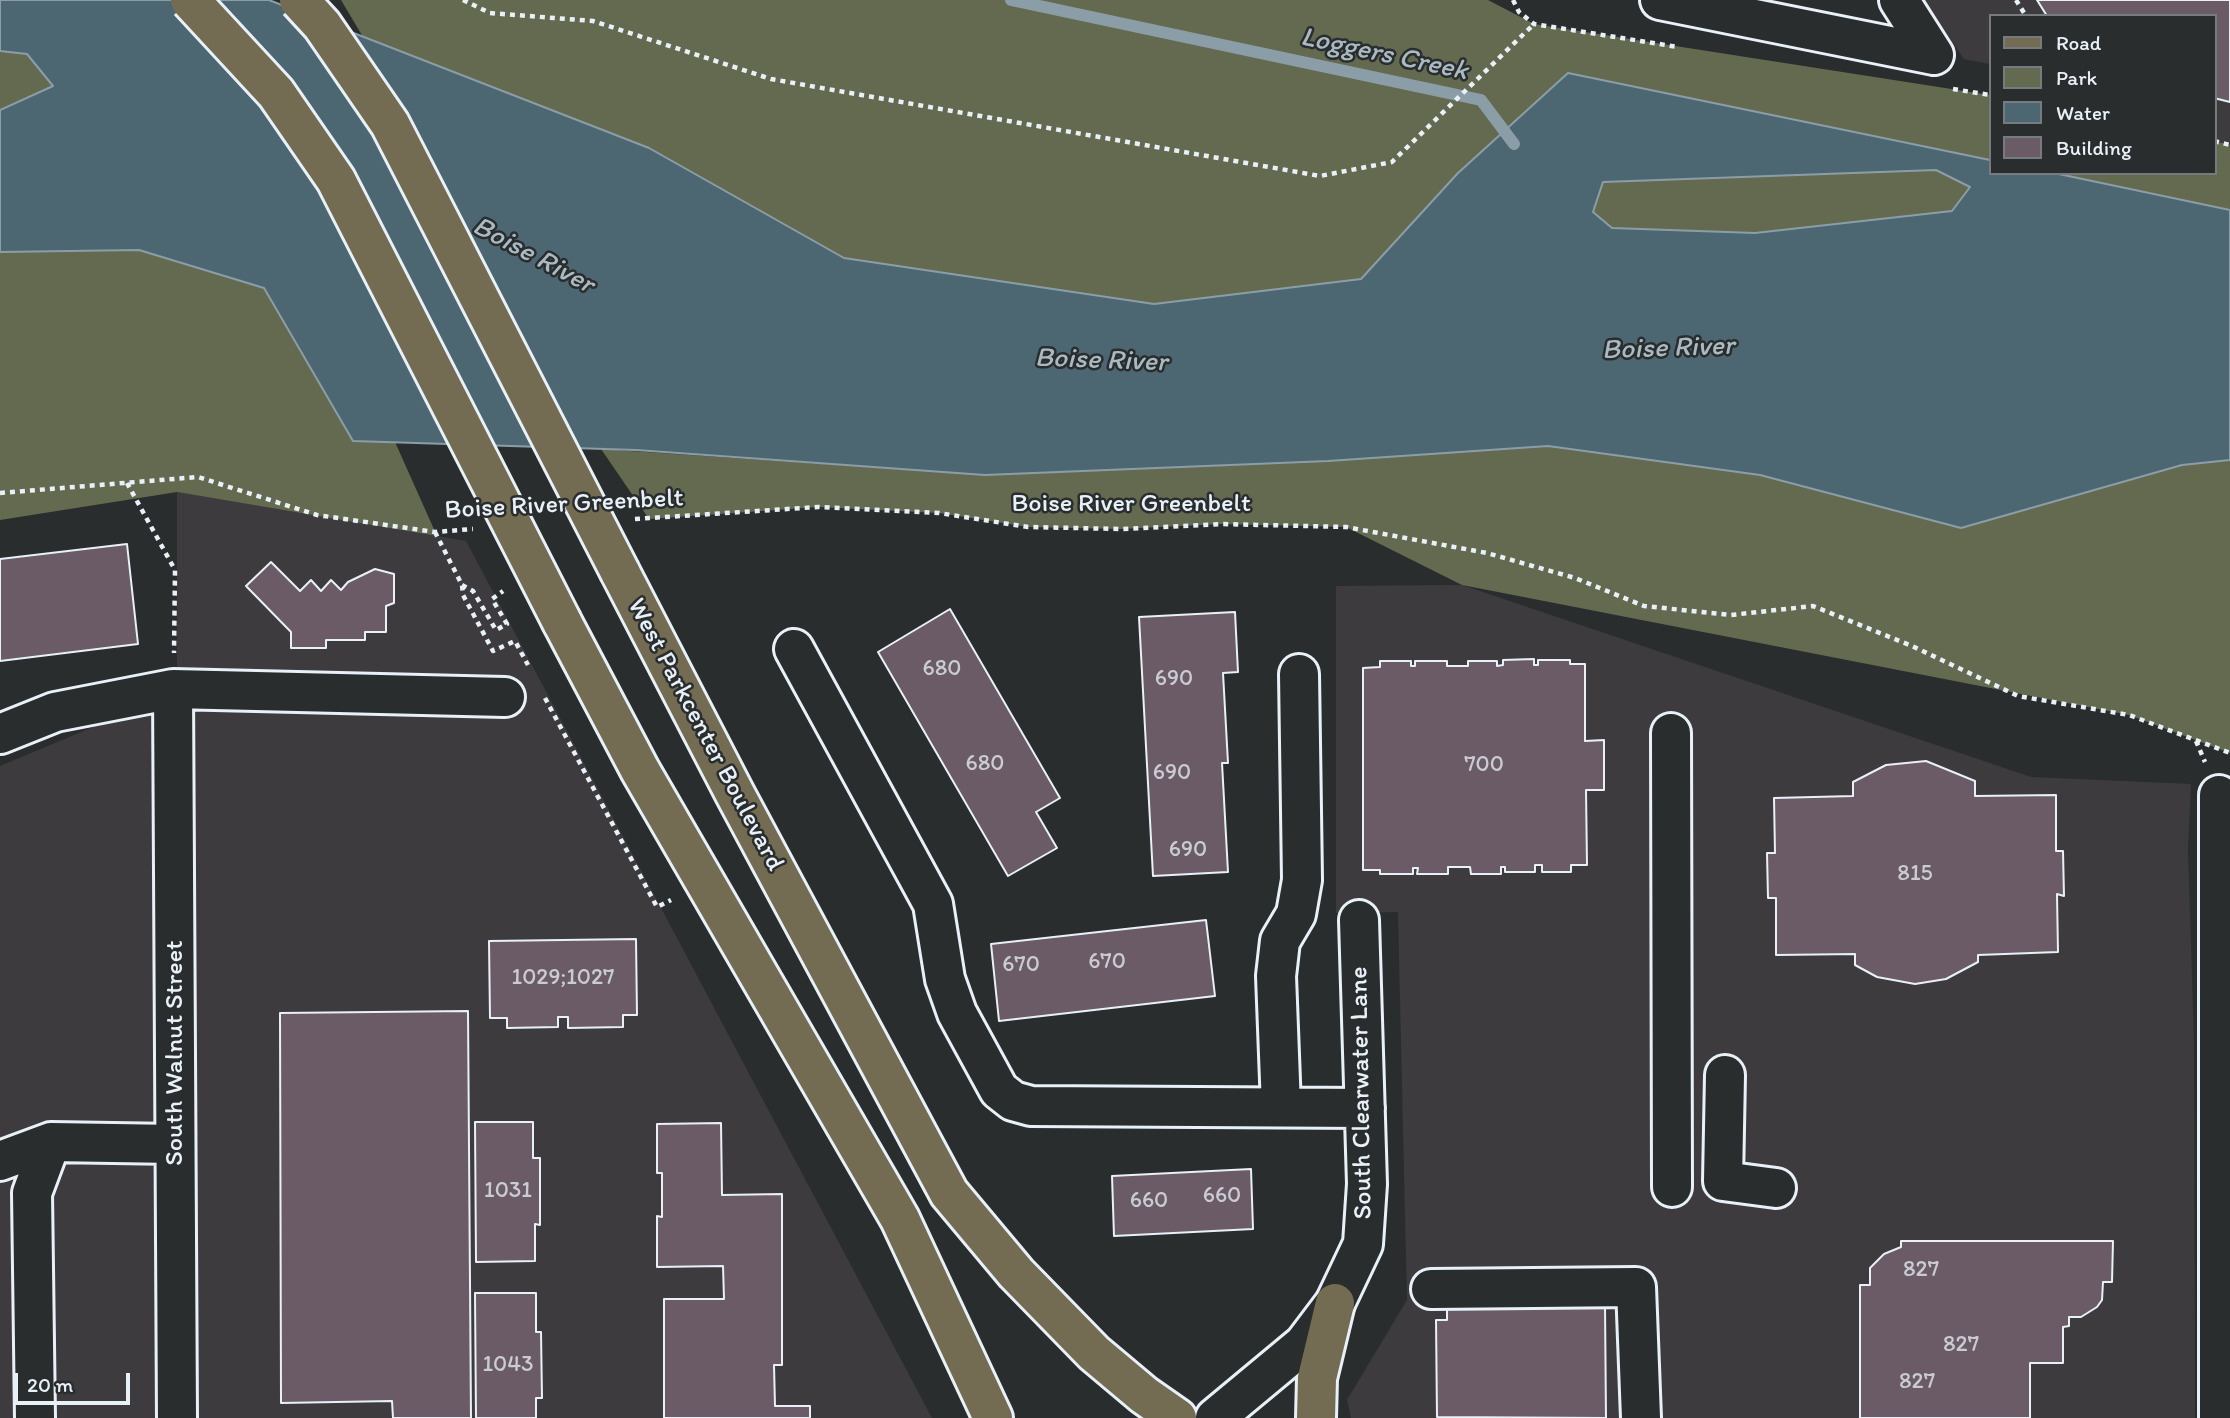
<!DOCTYPE html>
<html>
<head>
<meta charset="utf-8">
<style>
  body { margin:0 }
  #map { position:relative; width:2230px; height:1418px; overflow:hidden; background:#2a2d2e; font-family:Itim,sans-serif }
  canvas { display:block }
  .legend { position:absolute; left:1989px; top:14px; width:228px; height:161px; box-sizing:border-box; background:#2a2d2e; border:2px solid #767b7f; margin:0; padding:9px 12px; list-style:none; font-size:21px; color:#e8f1f8 }
  .legend li { display:flex; align-items:center; gap:14px; height:35px }
  .legend b { width:35px; border:2px solid #767b7f }
  .scale { position:absolute; left:14px; top:1373px; width:116px; height:32px; box-sizing:border-box; border:4px solid #e8f1f8; border-top:0; padding-left:9px; font-size:21px; line-height:24px; white-space:nowrap; color:#e8f1f8; -webkit-text-stroke:5px #2a2d2e; paint-order:stroke }
</style>
</head>
<body>
<div id="map">
<canvas width="2230" height="1418"></canvas>
<ul class="legend">
<li><b style="height:9px;background:#736b52"></b>Road</li>
<li><b style="height:19px;background:#646a50"></b>Park</li>
<li><b style="height:19px;background:#4d6772"></b>Water</li>
<li><b style="height:19px;background:#6b5b66"></b>Building</li>
</ul>
<div class="scale">20 m</div>
</div>
<script>
const ctx = document.querySelector('canvas').getContext('2d');
ctx.lineJoin = 'round';
function fill(path, color) {
  ctx.fillStyle = color;
  ctx.fill(path, 'evenodd');
}
function stroke(path, color, width, dash) {
  ctx.strokeStyle = color;
  ctx.lineWidth = width;
  ctx.lineCap = dash ? 'butt' : 'round';
  ctx.setLineDash(dash || []);
  ctx.stroke(path);
}
function write(font, color, halo, rows, align = 'center') {
  ctx.font = font + ' Itim,sans-serif';
  ctx.lineWidth = 5;
  ctx.setLineDash([]);
  ctx.textBaseline = 'middle';
  ctx.strokeStyle = halo;
  ctx.fillStyle = color;
  for (const [text, x, y, turn = 0] of rows) {
    ctx.save();
    ctx.translate(x, y);
    ctx.rotate((+turn || 0) * Math.PI / 180);
    ctx.textAlign = isNaN(turn) ? turn : align;
    if (halo) ctx.strokeText(text, 0, 0);
    ctx.fillText(text, 0, 0);
    ctx.restore();
  }
}
const built = new Path2D(`
  M1924 0H2230V176L2214 172V16H1990V64L1964 59Z
  M177 492 466 541 932 1418H0V766L177 692Z
  M1462 585 2031 777 2191 784 2188 848 2194 1043 2195 1418H1351L1347 1400 1407 1300 1398 912 1336 913V586Z`);
const green = new Path2D(`
  M341 0H1488L1534 24 1990 95V160L1568 73 1458 173 1361 279 1154 304 844 258 649 148 363 37Z
  M0 51 27 54 53 86 0 110Z
  M2214 141 2230 145V210L2054 173H2214Z
  M1936 170 1971 187 1952 211 1755 233 1612 228 1593 212 1603 182Z
  M139 250 265 288 353 441 395 442 437 536 177 492 0 520V252Z
  M1548 446 1760 475 1961 528 2182 465 2230 460V753L2129 715 1462 585 1346 527 1221 524 1121 529 1028 527 939 513 818 507 649 519 601 449 985 475 1328 461Z`);
const water = new Path2D(`
  M0 0H269L649 148 844 258 1154 304 1361 279 1458 173 1568 73 1990 160V173H2054L2230 210V460L2182 465 1961 528 1760 475 1548 446 1328 461 985 475 636 450 353 441 264 288 139 250 0 252V110L53 86 27 54 0 51ZM1936 170 1970 187 1952 211 1755 233 1612 228 1593 212 1603 182Z`);
const stream = new Path2D(`
  M1011 0 1481 100 1514 144`);
const building = new Path2D(`
  M2037 0H2230V102L2214 98V16H2047Z
  M127 544 138 644 0 661V559Z
  M271 562 300 591 311 580 321 591 331 580 341 590 348 582 375 569 394 574V603L386 606V632H365V640H326V648H291V632L246 586Z
  M950 609 1060 798 1036 812 1057 848 1008 876 878 652Z
  M1235 612 1238 672 1223 673 1228 763H1222L1228 872 1153 876 1139 617Z
  M1534 659V665H1538V660H1570V664H1585V741L1604 740V790H1586L1587 865H1571V872H1542V865H1535V872H1505V867H1501V874H1471L1470 867H1448V874H1417L1418 868H1413V874H1380V870H1363V668L1380 667V661H1411V666H1415V661H1447V666H1468V661H1497V666L1503 665V660Z
  M1926 761 1975 781V796L2056 795V851H2063L2064 896 2057 894 2058 952 1978 955V962L1946 979 1915 984 1877 977 1855 965V954L1776 955V898H1768L1767 853H1775L1774 798 1853 796V782L1886 765Z
  M1206 920 1215 996 999 1021 991 944Z
  M636 939 637 1015H623V1027L568 1028V1017H558V1027L507 1028V1018H490L489 941Z
  M468 1011 471 1418H393L392 1401 281 1403 280 1013Z
  M475 1122H533V1158H540V1225L535 1224V1261L476 1262Z
  M721 1123 722 1195 782 1194V1365H774L775 1406H810V1418H664V1299H724L723 1266 657 1267V1216L662 1217V1173H657V1124Z
  M1251 1169 1253 1229 1114 1236 1112 1176Z
  M1901 1241H2113L2112 1282H2103L2102 1300 2097 1307 2081 1317H2069V1326L2063 1327V1363H2030V1418H1860V1285H1870V1268L1884 1254 1901 1247Z
  M475 1293H536V1332H541L542 1398H536V1418H476Z
  M1605 1305 1606 1418 1437 1417 1436 1320H1447V1307Z`);
const path = new Path2D(`
  M463 0 490 13 593 21 771 79 1320 176 1392 162 1534 24
  M1513 0 1519 12 1534 24 1678 47
  M2016 0 2026 16
  M1953 89 1990 95
  M2214 141 2230 145
  M127 483 175 570 174 653
  M0 493 198 477 317 515 435 532 473 529
  M635 519 818 507 939 513 1028 527 1121 529 1221 524 1346 527 1487 553 1575 578 1644 606 1731 615 1813 606 1912 646 2018 696 2129 715 2230 753
  M435 532 462 585 463 595 493 651 515 641 528 665
  M462 585 473 591 496 630 507 624 492 599 503 591
  M545 698 657 907 671 900
  M2196 741 2205 762`);
const minor = new Path2D(`
  M1660 0 1934 55
  M1899 0 1934 55
  M794 649 933 904 945 979 957 1013 999 1090 1013 1101 1031 1106 1365 1108
  M173 689 177 1418
  M1671 733 1672 1187
  M0 734 55 712 173 689 505 697
  M2219 795V1418
  M1725 1075 1723 1181 1776 1188
  M1281 1107 1276 976 1280 941 1296 914 1302 880 1299 674
  M0 1161 51 1142 175 1144
  M1431 1289 1636 1287 1641 1418
  M35 1418 32 1193 51 1142
  M1215 1418 1304 1344 1335 1303 1363 1244 1367 1184 1359 920`);
const major = new Path2D(`
  M620 572 735 794 949 1193 1016 1273 1094 1353 1144 1395 1177 1418
  M562 622 640 770 900 1219 993 1418
  M1316 1418 1317 1378 1335 1303`);
const majorBridge = new Path2D(`
  M190 0 276 93 336 180 562 622
  M299 0 322 25 390 124 620 572`);
const numberNames = [
  ["680",942,669],
  ["690",1174,679],
  ["680",985,764],
  ["700",1484,765],
  ["690",1172,773],
  ["690",1188,850],
  ["815",1915,874],
  ["670",1107,962],
  ["670",1021,965],
  ["1029;1027",563,978],
  ["1031",508,1191],
  ["660",1222,1196],
  ["660",1149,1201],
  ["827",1921,1270],
  ["827",1961,1345],
  ["1043",508,1365],
  ["827",1917,1382]
];
const streetNames = [
  ["Boise River Greenbelt",1131,504],
  ["Boise River Greenbelt",564,505,-3],
  ["West Parkcenter Boulevard",705,735,62],
  ["South Walnut Street",175,1053,-90],
  ["South Clearwater Lane",1362,1093,-91]
];
const waterNames = [
  ["Loggers Creek",1384,55,12],
  ["Boise River",533,256,28],
  ["Boise River",1668,349,-2],
  ["Boise River",1101,361,2]
];
fill(built, '#3e3b3f');
fill(green, '#646a50');
fill(water, '#4d6772');
stroke(water, '#8b9ea8', 2);
stroke(stream, '#8b9ea8', 12);
fill(building, '#6b5b66');
stroke(building, '#e8f1f8', 2);
stroke(minor, '#e8f1f8', 44);
stroke(major, '#e8f1f8', 44);
stroke(path, '#e8f1f8', 4.5, [5, 5]);
stroke(minor, '#2a2d2e', 38);
stroke(major, '#736b52', 38);
stroke(majorBridge, '#e8f1f8', 44, []);
stroke(majorBridge, '#736b52', 38);
write('23px', '#c9ccd4', null, numberNames);
write('26px', '#e8f1f8', '#2a2d2e', streetNames);
write('italic 28px', '#aabac2', '#2a2d2e', waterNames);
</script>
</body>
</html>
